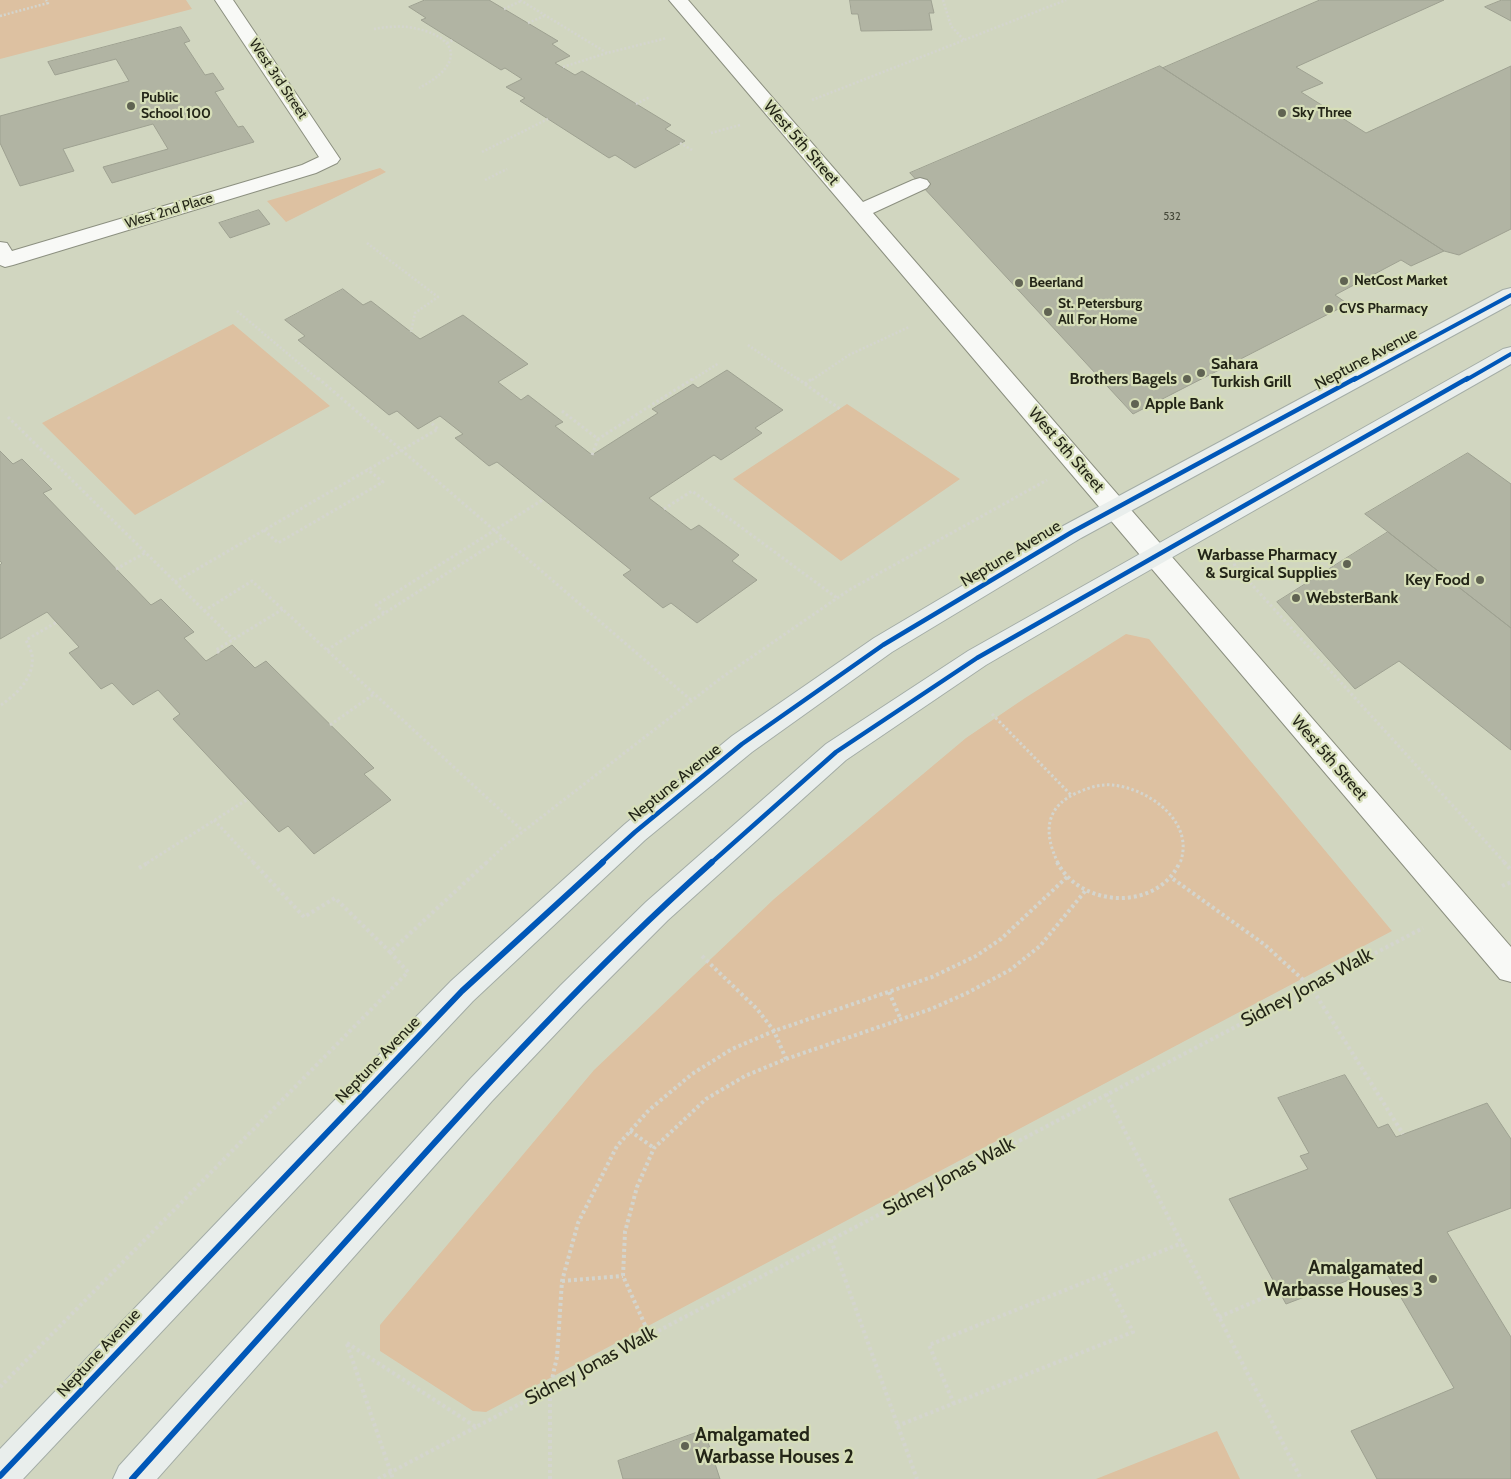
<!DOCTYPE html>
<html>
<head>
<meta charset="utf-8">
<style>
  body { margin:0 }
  canvas { display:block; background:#d1d6c0 }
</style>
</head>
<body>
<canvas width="1511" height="1479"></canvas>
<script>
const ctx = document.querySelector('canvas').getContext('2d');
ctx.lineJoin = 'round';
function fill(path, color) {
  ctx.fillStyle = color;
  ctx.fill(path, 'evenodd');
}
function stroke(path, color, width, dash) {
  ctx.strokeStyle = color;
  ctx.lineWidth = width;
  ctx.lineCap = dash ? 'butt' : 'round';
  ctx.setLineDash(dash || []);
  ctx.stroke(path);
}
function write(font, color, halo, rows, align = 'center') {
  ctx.font = font + ' Cabin,sans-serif';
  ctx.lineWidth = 4.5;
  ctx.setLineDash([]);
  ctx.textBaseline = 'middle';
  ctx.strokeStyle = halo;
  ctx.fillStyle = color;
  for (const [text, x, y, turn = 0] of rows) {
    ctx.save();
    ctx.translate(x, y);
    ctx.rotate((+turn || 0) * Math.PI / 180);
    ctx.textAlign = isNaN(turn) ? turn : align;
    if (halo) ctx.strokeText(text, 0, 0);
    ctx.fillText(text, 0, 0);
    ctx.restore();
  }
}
const green = new Path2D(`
  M0 0H186L192 9 0 59Z
  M380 168 386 172 286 222 267 201Z
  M233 324 330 406 135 515 42 423Z
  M847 404 960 479 841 561 733 479Z
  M1126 634 1149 639 1392 931 486 1412 473 1411 380 1351V1325L594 1070 774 899 966 738 1025 698Z
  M1217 1431 1240 1479H1096Z`);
const building = new Path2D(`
  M425 0H489L558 41 552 44 570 56 555 63 575 75 582 71 671 125 665 129 685 141 635 168 615 155 609 158 520 101 525 98 506 87 522 79 505 68 501 70 421 20 426 18 409 7Z
  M850 0H931L934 13H929L932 30 861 31 858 14H852Z
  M1320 0H1444L1296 67 1323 83 1301 92 1366 133 1511 66V229L1459 255 1444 251 1163 68Z
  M1502 0H1511V21L1485 7Z
  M181 27 190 41 184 43 205 75 213 73 224 89 215 92 238 127 243 126 254 142 112 183 103 167 168 149 153 124 63 149 74 171 20 186 0 143V116L129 81 116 59 55 75 48 62Z
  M1160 66 1444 251 1411 266 1401 260 1335 295 1348 304 1133 414 910 173Z
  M259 210 270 224 230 238 219 223Z
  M343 289 363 305 371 301 420 339 463 315 528 364 498 382 521 400 528 395 563 422 555 426 592 455 658 413 652 409 693 384 698 388 727 370 783 410 755 428 762 433 721 460 714 455 649 498 691 530 699 525 739 555 732 561 757 580 697 623 671 603 663 608 623 575 631 570 497 462 489 466 455 438 463 434 440 416 418 429 397 411 389 415 298 340 305 336 285 320Z
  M0 451 13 464 22 459 52 489 43 493 151 605 161 599 194 632 184 638 206 661 232 645 255 668 266 661 374 768 364 774 391 800 314 854 288 826 279 832 173 719 180 714 158 690 133 705 112 683 101 689 69 653 79 647 47 612 0 639V565L2 563 0 561Z
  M1468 453 1511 484V628L1365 514Z
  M1388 532 1511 628V750L1399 661 1355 689 1277 602Z
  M1345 1075 1378 1128 1388 1124 1396 1137 1487 1103 1511 1139V1208L1447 1232 1511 1337V1479H1377L1351 1431 1454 1388 1383 1267 1286 1304 1229 1199 1308 1169 1300 1156 1309 1153 1278 1098Z
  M704 1430 720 1479H623L618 1461Z`);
const pathFar2 = new Path2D(`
  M520 0 607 53
  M943 0 951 26 964 40
  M504 9 521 1
  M0 16 48 3 46 0
  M528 23 544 16
  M374 29C385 27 397 26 408 27 460 35 466 64 419 88
  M447 43 453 40
  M563 67 607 53 667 38
  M812 100 1066 0
  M636 104 650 97
  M711 133 740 125
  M680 143 692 150
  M482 152 548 119
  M485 180 507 169
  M367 243 438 297 415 313 411 332
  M237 311 319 380
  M748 345 799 380
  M692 380 719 363
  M812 380 849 355 909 327`);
const pathFar1 = new Path2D(`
  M318 378 691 700
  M797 378 805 384 813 378
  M805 384 840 409
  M562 411 598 439 694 378
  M8 417 233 639
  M592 455 598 439
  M664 509 692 491 837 598
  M264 530 278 543 383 482 367 469
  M1231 554 1235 566 1505 863
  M116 569 145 553
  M175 582 438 429 430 422
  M204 611 252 581 523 831
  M384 613 376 605 544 499
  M327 650 502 538
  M219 653 216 650 283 609
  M1 705C17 694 35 677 32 655 31 650 28 645 26 640L57 622
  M992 714 1071 795
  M330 725 374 694
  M214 820 254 863
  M147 863 248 799
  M486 863 503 847 721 678 849 590 1047 480
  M1058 863C1043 832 1045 806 1079 792 1090 787 1101 784 1112 785 1148 788 1196 822 1180 863`);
const path = new Path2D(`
  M253 862 304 917 335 898 390 952
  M1057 862C1081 908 1157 912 1180 862
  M1504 862 1511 870
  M139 868 149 862
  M1173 879 1265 945 1311 987 1403 1134
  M1502 886 1511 882
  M702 956 757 1009 774 1031 786 1059
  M889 992 901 1020
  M1106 1094 1301 1479
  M630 1131 654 1148
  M831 1240 917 1479
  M562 1281 623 1276
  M1219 1317 1279 1291
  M650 1336 623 1276 625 1232 637 1187 654 1148 706 1099 745 1076 786 1059 931 1009 967 993 1010 970 1040 946 1086 890
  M347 1343 476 1427 1423 928
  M347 1344 393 1479
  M0 1387 408 972 390 952 487 862
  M954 1404 929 1345 1182 1243
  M897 1426 1133 1332 1104 1275
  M378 1479 476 1427
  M550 1479V1388L557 1357 562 1281 578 1223 617 1146 649 1110 692 1074 732 1049 774 1031 932 977 976 956 1001 939 1067 877`);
const minor = new Path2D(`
  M215 0H233L340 159 337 163 316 173 13 265 5 267 0 265V242L7 243 12 251 302 165 319 157Z
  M669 0H688L863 202 913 180 920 178 927 180 930 184 927 188 873 213 1511 947V982L1500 979Z`);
const major = new Path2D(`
  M1511 288V304L1081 538 892 652 752 752 645 840 473 1001 23 1479H0V1449L287 1149 451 981 625 824 732 736 874 638 1063 526 1503 290Z
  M1511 347V364L1120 587 986 665 846 760 668 920 583 1005 492 1101 157 1479H113L119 1466 470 1079 561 985 646 902 826 744 968 651 1503 349Z`);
const cyclewayFar2 = new Path2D(`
  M1354 380 1511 295
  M1466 380 1511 354`);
const cyclewayFar1 = new Path2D(`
  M601 863 635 832 742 744 883 645 1072 532 1356 378
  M711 863 836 752 977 658 1468 378`);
const cycleway = new Path2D(`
  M0 1476 462 991 603 862
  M132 1479C213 1389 293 1299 374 1210 482 1089 591 970 712 862`);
const markers = [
  [131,106,5,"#606352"],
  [1282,113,5,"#606352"],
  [1344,281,5,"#606352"],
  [1019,283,5,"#606352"],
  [1329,309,5,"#606352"],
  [1048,312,5,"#606352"],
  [1201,373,5,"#606352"],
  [1187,379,5,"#606352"],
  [1135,404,5,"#606352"],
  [1347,564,5,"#606352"],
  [1480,580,5,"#606352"],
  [1296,598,5,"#606352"],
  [1433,1279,5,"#606352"],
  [685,1446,5,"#606352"]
];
const farNumbernames = [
  ["532",1172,217]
];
const farStreetnames = [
  ["West 3rd Street",278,79,56],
  ["West 2nd Place",169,211,-17]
];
const farPoinames = [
  ["Public",141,98],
  ["School 100",141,114],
  ["Sky Three",1292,113],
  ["NetCost Market",1354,281],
  ["Beerland",1029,283],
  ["St. Petersburg",1058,304],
  ["All For Home",1058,320],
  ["CVS Pharmacy",1339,309]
];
const streetNames = [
  ["West 5th Street",801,143,49],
  ["Neptune Avenue",1366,359,-28],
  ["West 5th Street",1066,450,49],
  ["Neptune Avenue",1011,554,-31],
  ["West 5th Street",1329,758,49],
  ["Neptune Avenue",675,783,-39],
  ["Neptune Avenue",378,1060,-46],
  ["Neptune Avenue",99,1353,-47]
];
const poiNames = [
  ["Sahara",1211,364],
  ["Turkish Grill",1211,382],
  ["Brothers Bagels",1177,379,"right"],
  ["Apple Bank",1145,404],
  ["Warbasse Pharmacy",1337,555,"right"],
  ["& Surgical Supplies",1337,573,"right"],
  ["Key Food",1470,580,"right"],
  ["WebsterBank",1306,598]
];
const nearStreetnames = [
  ["Sidney Jonas Walk",1307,988,-28],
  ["Sidney Jonas Walk",949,1177,-28],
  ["Sidney Jonas Walk",591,1366,-28]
];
const nearPoinames = [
  ["Amalgamated",1423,1268],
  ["Warbasse Houses 3",1423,1290],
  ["Amalgamated",695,1435,"left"],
  ["Warbasse Houses 2",695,1457,"left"]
];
fill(green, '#ddc1a1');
fill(building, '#b1b4a3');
stroke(building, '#9ea191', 1);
stroke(minor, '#8c9080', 2);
stroke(major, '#a4ada7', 2);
stroke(pathFar2, '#d4d5ce', 2.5, [2, 2]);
stroke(pathFar1, '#d4d5ce', 3, [2.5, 2.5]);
stroke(path, '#d4d5ce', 4, [3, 3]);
fill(minor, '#f8f9f6');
fill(major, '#e9eeec');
stroke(cyclewayFar2, '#0057b8', 4);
stroke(cyclewayFar1, '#0057b8', 4.5);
stroke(cycleway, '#0057b8', 6);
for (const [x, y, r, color] of markers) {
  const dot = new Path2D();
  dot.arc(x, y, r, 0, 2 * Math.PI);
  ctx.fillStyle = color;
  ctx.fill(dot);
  stroke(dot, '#d6deb8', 2);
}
write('11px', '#46493a', null, farNumbernames);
write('14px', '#232517', '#d6deb8', farStreetnames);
write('bold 14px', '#232517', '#d6deb8', farPoinames, 'left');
write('16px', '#232517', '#d6deb8', streetNames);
write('bold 16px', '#232517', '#d6deb8', poiNames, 'left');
write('19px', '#232517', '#d6deb8', nearStreetnames);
write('bold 19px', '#232517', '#d6deb8', nearPoinames, 'right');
</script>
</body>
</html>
